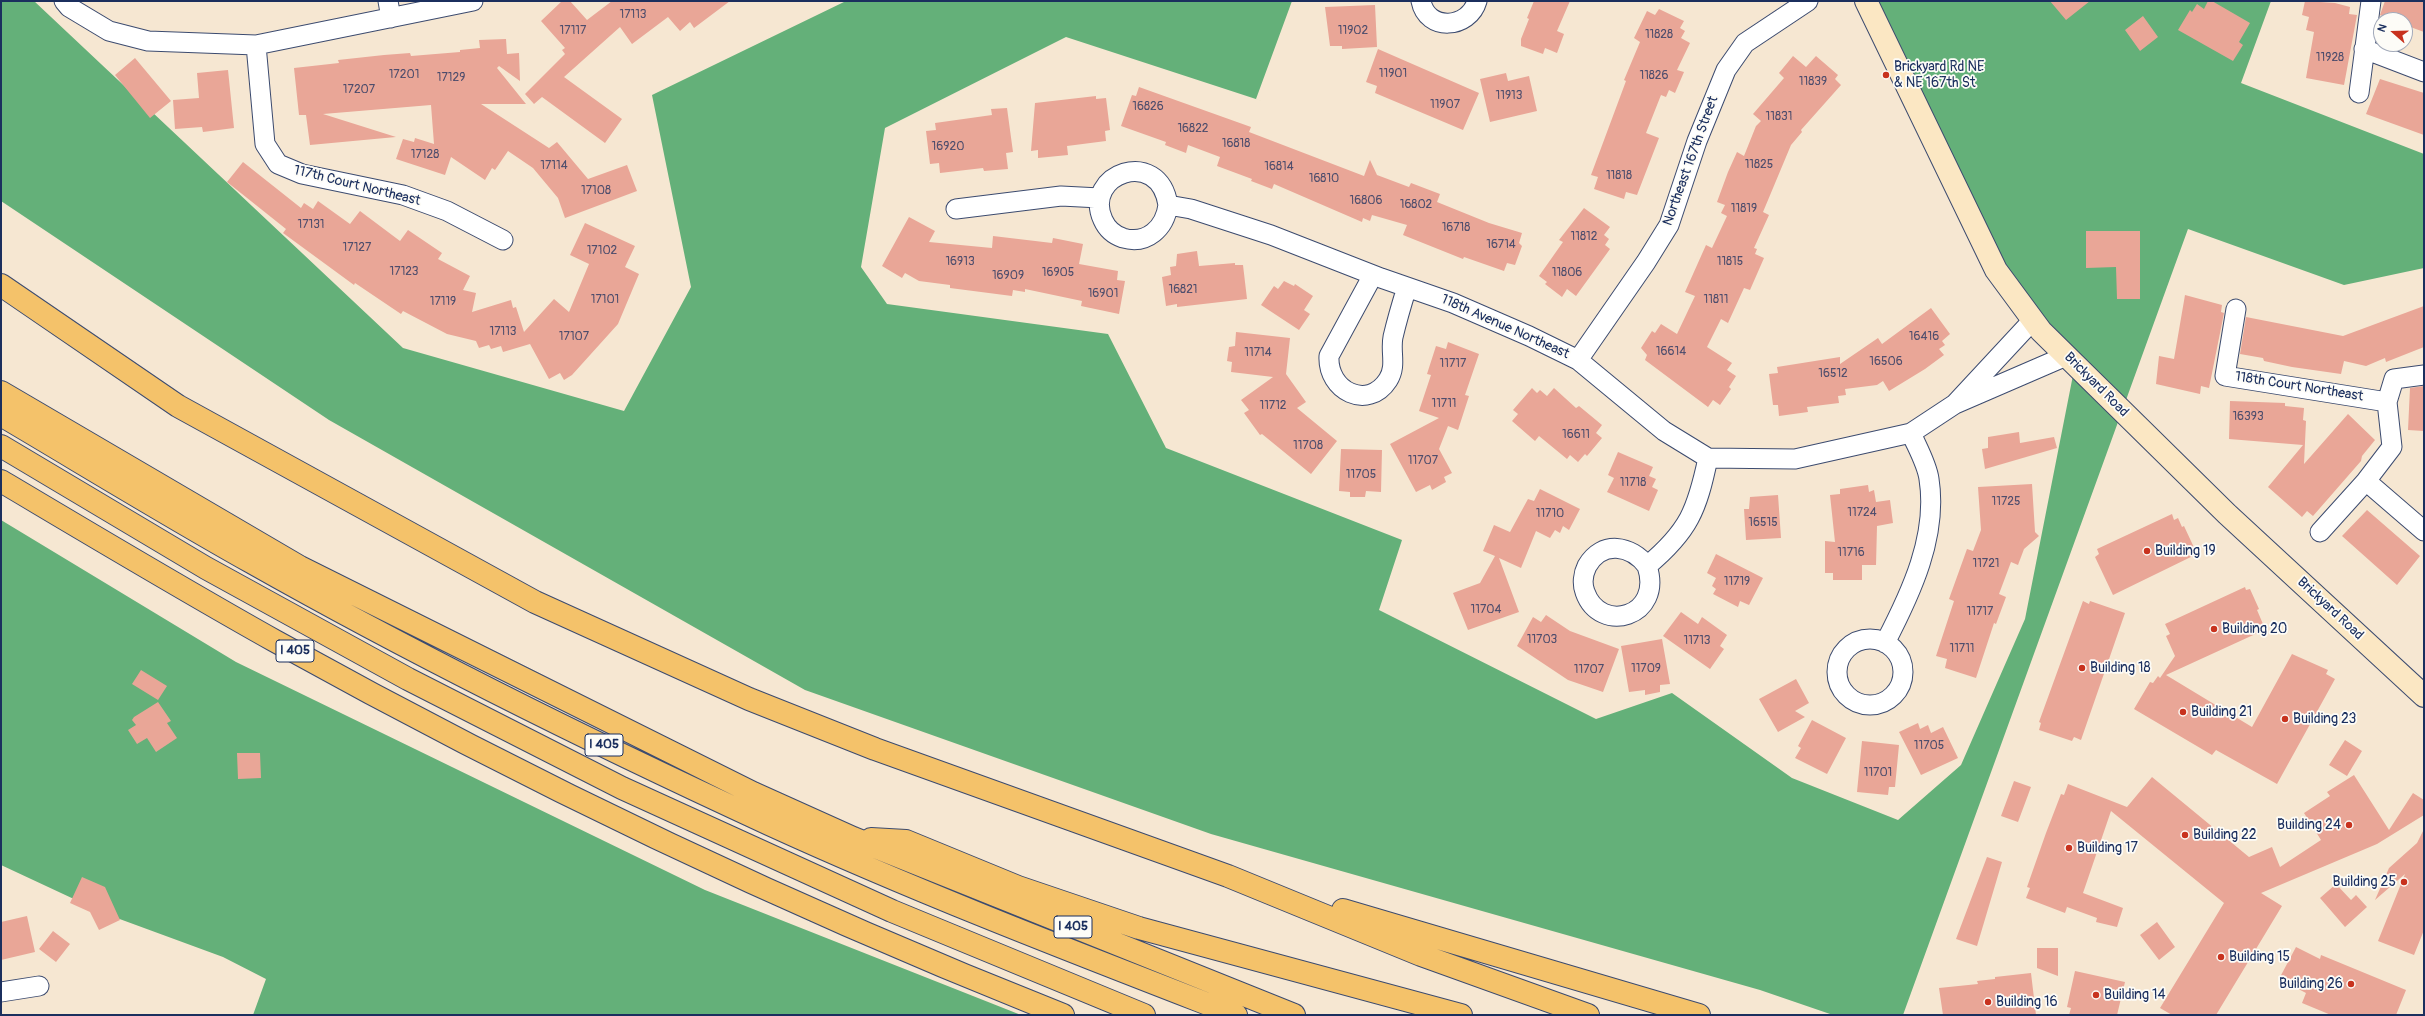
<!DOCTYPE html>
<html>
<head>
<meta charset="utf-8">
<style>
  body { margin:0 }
  #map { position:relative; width:2425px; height:1016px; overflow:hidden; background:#f6e7d2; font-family:Pangolin,sans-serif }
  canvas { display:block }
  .frame { position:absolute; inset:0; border:2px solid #1b2f5e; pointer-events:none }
  .north { position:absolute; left:2373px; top:12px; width:40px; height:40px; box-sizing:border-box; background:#fdfcf7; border:1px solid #a3aaba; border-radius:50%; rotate:290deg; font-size:11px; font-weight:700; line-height:16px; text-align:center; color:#1b2f5e }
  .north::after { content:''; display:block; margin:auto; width:14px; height:18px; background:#c8321e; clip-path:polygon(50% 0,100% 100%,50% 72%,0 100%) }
</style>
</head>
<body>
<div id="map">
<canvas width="2425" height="1016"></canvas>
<div class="frame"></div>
<div class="north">N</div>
</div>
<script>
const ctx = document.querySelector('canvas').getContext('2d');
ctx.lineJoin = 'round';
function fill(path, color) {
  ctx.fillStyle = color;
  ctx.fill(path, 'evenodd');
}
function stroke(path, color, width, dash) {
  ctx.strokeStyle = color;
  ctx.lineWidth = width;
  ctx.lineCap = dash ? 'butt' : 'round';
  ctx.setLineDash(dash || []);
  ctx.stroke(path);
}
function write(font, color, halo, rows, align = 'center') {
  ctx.font = font + ' Pangolin,sans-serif';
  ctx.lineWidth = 3.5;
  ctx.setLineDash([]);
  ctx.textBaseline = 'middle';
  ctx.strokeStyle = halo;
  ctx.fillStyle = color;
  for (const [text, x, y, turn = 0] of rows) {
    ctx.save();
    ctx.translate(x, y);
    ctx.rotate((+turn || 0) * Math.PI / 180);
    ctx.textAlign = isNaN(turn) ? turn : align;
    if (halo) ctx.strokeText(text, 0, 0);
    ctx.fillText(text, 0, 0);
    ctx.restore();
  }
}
const forest = new Path2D(`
  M1 1H34L403 348 624 411 691 287 652 95 846 1H1292L1256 99 1262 101 1066 37 885 128 861 267 887 304 1108 334 1166 448 1402 540 1379 610 1596 719 1672 693 1792 778 1898 820 1961 765 2025 619 2075 365 2033 320 1865 1H2271L2241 83 2424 154V268L2344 285 2188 229 1903 1015H1833L1760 990 1211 834 805 690 329 420 1 201Z
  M1 520 236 662 705 890 1021 1015H253L266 979 223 957 106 914 1 865Z`);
const building = new Path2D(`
  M562 1H570L587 20 612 1H730L694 28 690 22 680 31 668 17 632 44 620 27 564 77 622 119 605 143 542 97 534 104 525 94 565 54 562 50 565 48 541 21Z
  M1534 1H1570L1557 31 1564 34 1557 53 1545 48 1543 54 1521 46V39L1529 19 1527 18Z
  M2050 1H2090L2066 20Z
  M2208 1H2212L2250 23 2239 42 2243 45 2233 61 2178 30 2190 10 2192 12 2197 4 2204 9Z
  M2305 1 2335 3 2350 7 2349 14 2357 15 2344 85 2306 78 2314 32 2306 30 2309 17 2302 15Z
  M2385 1H2424V32L2405 25V20H2393L2380 15Z
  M1375 5 1377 47 1342 49V46H1330L1325 7Z
  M1659 9 1684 21 1680 28 1685 31 1681 38 1690 43 1677 70 1684 72 1675 93 1669 90 1666 97 1661 95 1646 133 1659 138 1637 195 1626 192 1624 199 1594 189 1598 177 1591 175 1626 81 1624 80 1640 42 1634 38 1647 11 1655 15Z
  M2143 16 2158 37 2140 51 2125 30Z
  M506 39 507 54 519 53 520 81 499 66 497 68 526 104H481L549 148 557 142 588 179 627 165 637 191 565 218 558 198 533 168 508 151 495 170 492 168 485 180 451 157 445 175 396 159 403 139 414 142 415 138 434 144 431 105 323 114 396 137 310 145 306 115H299L294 68 339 63 338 60 384 55 410 53 411 56 460 52V50L480 48 479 40Z
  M1378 49 1479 93 1463 130 1375 93 1377 86 1366 82Z
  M1793 56 1806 67 1816 56 1838 75 1835 79 1841 85 1801 130 1802 132 1791 145 1763 212 1769 215 1754 248 1757 249 1755 254 1764 258 1750 290 1744 288 1728 323 1721 319 1707 347 1732 363 1727 370 1736 376 1729 387 1731 389 1720 405 1713 400 1708 407 1645 360 1647 355 1641 348 1652 331 1655 333 1661 324 1677 334 1695 296 1685 292 1706 245 1712 248 1727 216 1721 213 1725 205 1717 202 1728 172 1737 152 1744 156 1756 126 1761 121 1753 114 1784 78 1779 73Z
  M135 58 171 101 150 118 115 75Z
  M228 70 234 128 203 132 202 127 175 129 173 100 199 98 197 73Z
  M1506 73 1508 81 1529 76 1537 111 1490 122 1480 79Z
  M2380 79 2424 93V135L2366 114Z
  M1139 87 1251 127 1249 132 1364 176 1370 160 1377 175 1409 187 1411 183 1440 194 1437 202 1489 223 1522 233 1519 243 1522 246 1515 265 1507 263 1504 271 1464 257 1463 259 1403 235 1407 225 1372 215 1370 221 1363 218 1362 222 1274 184 1272 189 1251 181 1252 179 1217 166 1220 157 1188 145 1186 153 1165 145 1166 142 1121 126 1132 95 1136 96Z
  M1096 96V99L1106 98 1110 130 1105 131 1106 141 1067 146 1068 155 1038 158V150L1031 151 1035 103Z
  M1007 108 1013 152 1006 153 1008 169 984 171 983 168 940 173 939 163 930 164 926 131 936 130 935 123 992 115 991 109Z
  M243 162 301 208 304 203 313 209 318 201 350 224 360 211 400 241 408 230 442 253 438 259 470 276 463 290 476 293 472 312 511 300 513 308 516 307 524 332 554 299 569 312 589 264 570 255 585 223 635 246 625 267 639 274 618 324 572 375 564 380 560 373 549 379 530 344 503 352 501 346 491 349 489 345 479 348 476 341 447 334 403 311 401 314 355 283 354 285 283 233 286 229 227 182Z
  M1584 208 1610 227 1604 235 1609 239 1605 245 1610 249 1576 296 1567 289 1562 297 1545 284 1547 282 1539 276 1563 242 1559 240Z
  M909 217 935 231 929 242 992 248 993 236 1052 243 1053 238 1083 244 1079 264 1118 271 1117 280 1125 281 1119 314 1081 306 1082 301 1025 289V292L1013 290 1012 296 950 288V285L919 281 905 273 902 278 882 266Z
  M2086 231H2140V299H2117L2116 267 2086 268Z
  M1197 251 1199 266 1235 263V265H1243L1247 299 1177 307V304L1166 306 1162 277 1171 275 1170 267 1176 266 1177 254Z
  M1284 281 1294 286 1295 284 1313 296 1304 310 1310 314 1299 330 1261 305 1274 286 1278 289Z
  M2185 295 2222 305 2221 312 2224 313 2209 388 2201 386 2200 394 2156 384 2159 356 2174 359Z
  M2424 306V347L2386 362 2385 358 2366 366 2344 361 2341 374 2292 367 2264 361 2263 358 2240 354 2246 317 2343 336Z
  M1931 308 1950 334 1942 341 1945 345 1939 349 1944 355 1925 369 1889 391 1883 381 1877 385 1845 389 1846 395 1838 396 1839 403 1807 407 1808 412 1779 416 1778 405H1773L1769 374 1778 373 1777 367 1840 357V364L1878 338 1882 344Z
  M1236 332 1290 338 1286 374 1306 402 1297 408 1337 441 1311 474 1262 434 1260 435 1244 413 1249 410 1241 400 1273 377 1231 372 1232 362 1227 361 1229 347 1235 346Z
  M1448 342 1479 354 1465 395 1469 396 1458 430 1448 426 1439 449 1452 473 1444 477 1446 482 1432 490 1430 485 1416 492 1390 444 1439 418 1419 411 1431 375 1427 374 1436 346 1446 349Z
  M2424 386V431L2408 430 2410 388Z
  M1532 388 1537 393 1540 390 1547 396 1554 388 1576 408 1579 406 1602 425 1596 433 1602 438 1587 456 1585 454 1578 462 1570 455 1567 459 1539 436 1535 441 1512 421 1518 414 1513 410Z
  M2230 401 2285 403V406L2304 408 2303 420 2306 421 2304 464 2348 414 2375 440 2362 456 2361 461 2313 516 2307 511 2302 517 2268 487 2303 445 2229 439Z
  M2019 432 2020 443 2054 437 2057 448 1985 469 1982 449 1988 448V437Z
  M1341 449 1382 450 1381 492 1366 491 1365 497H1350V492L1339 491Z
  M1618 452 1653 467 1649 476 1656 479 1652 487 1658 490 1649 511 1607 492 1614 478 1608 475Z
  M2032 484 2035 532 2039 536 2024 549 2018 565 2011 562 1999 594 2006 597 1996 624 1994 623 1976 678 1945 668 1947 659 1936 656 1954 601 1949 599 1967 549 1973 551 1981 530 1978 487Z
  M1868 485 1869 492 1874 490 1876 502 1890 500 1893 523 1877 526 1876 565H1862V580H1833V573H1825V541L1835 542 1830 495 1840 494V489Z
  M1540 489 1580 509 1569 530 1563 526 1560 533 1555 530 1550 538 1536 531 1521 568 1499 558 1519 612 1468 630 1453 593 1480 583 1495 556 1483 551 1494 525 1510 532 1528 499 1534 501Z
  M1778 495 1781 538 1746 540 1744 509H1749L1750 497Z
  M2367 510 2420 556 2397 585 2342 536Z
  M2172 514 2174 520 2178 518 2182 527 2184 526 2197 554 2113 595 2095 557 2099 554 2097 549Z
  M1716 554 1763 578 1749 605 1740 601 1738 607 1713 594 1716 589 1712 586 1716 578 1707 573Z
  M2245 587 2246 590 2250 589 2259 609 2257 610 2263 624 2259 626 2262 631 2166 675 2252 727 2292 654 2328 670 2326 674 2335 679 2277 784 2216 750 2212 755 2134 709 2150 682 2153 683 2158 676 2160 678 2175 656 2166 636 2170 634 2165 624Z
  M2083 601 2089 604 2090 601 2125 613 2081 740 2074 737 2072 741 2039 730 2041 723 2039 722Z
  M1681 612 1698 624 1702 617 1727 635 1720 646 1724 649 1710 669 1663 636Z
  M1546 615 1570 631 1619 649 1603 692 1568 680 1517 646 1533 617 1541 622Z
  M1662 639 1670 684 1660 685V692L1645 695V690L1629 692 1621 646Z
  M141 670 167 686 158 700 132 684Z
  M1796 679 1809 703 1795 711 1805 717 1778 732 1759 699Z
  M158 702 171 721 167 723 177 738 156 752 147 738 137 744 128 730 136 725 132 720 134 717Z
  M1812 720 1846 738 1827 774 1795 758 1801 748 1798 746Z
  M1918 723 1920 729 1928 725 1931 733 1943 727 1958 758 1921 775 1899 732Z
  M2345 740 2362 751 2347 776 2329 765Z
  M1862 741 1899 745 1895 787H1889L1888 795 1857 792Z
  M237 753H260L261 778 238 779Z
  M2354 775 2389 830 2413 793 2424 800V815L2377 844 2261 893 2282 906 2216 1015H2172L2160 1008 2224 903 2111 811 2083 893 2123 908 2117 927 2096 922 2097 918 2067 907 2065 913 2026 898 2030 888 2027 887 2046 833 2061 794 2064 795 2068 784 2127 807 2152 777 2249 857 2272 847 2280 867 2321 840 2304 813 2330 796 2327 792Z
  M2014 781 2031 787 2018 822 2001 816Z
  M2424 829V930L2414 955 2378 941 2405 874 2375 900 2389 868 2417 843Z
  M1987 857 2002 862 1977 946 1956 939Z
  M82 877 105 887 120 920 99 930 90 912 70 903Z
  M2336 884 2351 900 2356 895 2367 907 2345 927 2320 898Z
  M27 916 35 952 1 960V922Z
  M2157 922 2175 947 2159 960 2140 935Z
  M53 931 70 944 56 962 39 949Z
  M2296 947 2320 959 2321 955 2406 990 2396 1015H2331L2302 1003 2306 993 2279 979Z
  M2037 948H2058V976L2037 968Z
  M2075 971 2125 982 2117 1015H2069L2071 1008 2067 1007Z
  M2031 973 2036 1015H1943L1939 988 1978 984 1977 981 1995 979V977Z`);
const street = new Path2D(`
  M64 1 69 7 109 31 148 41 256 45 473 1
  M388 1 391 18
  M1421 1C1427 32 1469 29 1477 1
  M256 45 265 144 278 164 302 174 403 195 447 211 503 240
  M2364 49 2424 72
  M2359 93 2371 1
  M1168 205C1165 228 1147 245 1123 238 1114 235 1107 229 1103 220 1082 174 1159 146 1168 205L1191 209 1271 235 1381 278 1453 303 1529 336 1578 360 1664 431 1708 458 1795 459 1911 433 1955 404
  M956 209 1061 196 1100 198
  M1373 275 1329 356C1327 391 1368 411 1388 380 1397 366 1390 352 1393 337 1397 320 1402 303 1407 287
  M2236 309 2225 376 2387 402 2394 379 2424 375
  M2033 320 1955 404 2066 356
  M1578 360 1646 262 1669 225 1697 141 1726 70 1745 43 1808 1
  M2387 402 2392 447 2366 481 2424 531
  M2320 532 2366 481
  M1647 566C1664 617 1600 635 1585 592 1582 584 1583 574 1587 566 1602 540 1631 545 1647 566 1689 531 1697 510 1708 458
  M1837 672a33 33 0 1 1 66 0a33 33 0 1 1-66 0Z
  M1885 643C1911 593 1938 536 1929 479 1927 464 1917 447 1911 433
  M1 992 39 986`);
const secondary = new Path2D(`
  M1866 1 1996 270 2041 331 2227 514 2424 696`);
const highway = new Path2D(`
  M1 285 178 406 535 602 749 699 875 749 1228 876 1421 955 1588 1015
  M1 392 300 567 753 793 853 838 1294 1015
  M1 415C84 464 167 515 251 562 419 657 593 743 769 824 922 894 1079 954 1236 1015
  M1 446 206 568 408 679 622 788 892 911 1144 1015
  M1 481C92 535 182 589 275 641 529 782 792 908 1063 1015
  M871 839 906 841 1018 887 1139 928 1461 1015
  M1343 910 1699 1015`);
const markers = [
  [1886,75,4,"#c8321e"],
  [2147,551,4,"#c8321e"],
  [2214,629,4,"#c8321e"],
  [2082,668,4,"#c8321e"],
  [2183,712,4,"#c8321e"],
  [2285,719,4,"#c8321e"],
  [2349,825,4,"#c8321e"],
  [2185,835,4,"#c8321e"],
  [2069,848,4,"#c8321e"],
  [2404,882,4,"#c8321e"],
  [2221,957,4,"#c8321e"],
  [2351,984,4,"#c8321e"],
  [2096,995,4,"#c8321e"],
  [1988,1002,4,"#c8321e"]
];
const numberNames = [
  ["17113",633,15],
  ["17117",573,31],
  ["11902",1353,31],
  ["11828",1659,35],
  ["11928",2330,58],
  ["11901",1393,74],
  ["17201",404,75],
  ["11826",1654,76],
  ["17129",451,78],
  ["11839",1813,82],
  ["17207",359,90],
  ["11913",1509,96],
  ["11907",1445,105],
  ["16826",1148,107],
  ["11831",1779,117],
  ["16822",1193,129],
  ["16818",1236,144],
  ["16920",948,147],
  ["17128",425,155],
  ["11825",1759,165],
  ["17114",554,166],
  ["16814",1279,167],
  ["11818",1619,176],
  ["16810",1324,179],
  ["17108",596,191],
  ["16806",1366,201],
  ["16802",1416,205],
  ["11819",1744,209],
  ["17131",311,225],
  ["16718",1456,228],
  ["11812",1584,237],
  ["16714",1501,245],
  ["17127",357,248],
  ["17102",602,251],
  ["16913",960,262],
  ["11815",1730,262],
  ["17123",404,272],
  ["16905",1058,273],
  ["11806",1567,273],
  ["16909",1008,276],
  ["16821",1183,290],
  ["16901",1103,294],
  ["17101",605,300],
  ["11811",1716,300],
  ["17119",443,302],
  ["17113",503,332],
  ["17107",574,337],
  ["16416",1924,337],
  ["16614",1671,352],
  ["11714",1258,353],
  ["16506",1886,362],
  ["11717",1453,364],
  ["16512",1833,374],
  ["11711",1444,404],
  ["11712",1273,406],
  ["16393",2248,417],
  ["16611",1576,435],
  ["11708",1308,446],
  ["11707",1423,461],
  ["11705",1361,475],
  ["11718",1633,483],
  ["11725",2006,502],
  ["11724",1862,513],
  ["11710",1550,514],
  ["16515",1763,523],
  ["11716",1851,553],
  ["11721",1986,564],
  ["11719",1737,582],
  ["11704",1486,610],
  ["11717",1980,612],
  ["11703",1542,640],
  ["11713",1697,641],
  ["11711",1962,649],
  ["11709",1646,669],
  ["11707",1589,670],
  ["11705",1929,746],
  ["11701",1878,773]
];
const shields = [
  [295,651,38],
  [604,745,38],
  [1073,927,38]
];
const shieldNames = [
  ["I 405",295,651],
  ["I 405",604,745],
  ["I 405",1073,927]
];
const poiNames = [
  ["Brickyard Rd NE",1894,67],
  ["& NE 167th St",1894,83],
  ["Building 19",2155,551],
  ["Building 20",2222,629],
  ["Building 18",2090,668],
  ["Building 21",2191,712],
  ["Building 23",2293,719],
  ["Building 24",2341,825,"right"],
  ["Building 22",2193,835],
  ["Building 17",2077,848],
  ["Building 25",2396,882,"right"],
  ["Building 15",2229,957],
  ["Building 26",2343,984,"right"],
  ["Building 14",2104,995],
  ["Building 16",1996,1002]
];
const streetNames = [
  ["Northeast 167th Street",1691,161,-70],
  ["117th Court Northeast",357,186,14],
  ["118th Avenue Northeast",1505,327,24],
  ["Brickyard Road",2096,385,45],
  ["118th Court Northeast",2299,387,9],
  ["Brickyard Road",2330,609,43]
];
fill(forest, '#64b079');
fill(building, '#e9a697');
stroke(street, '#3c4b6f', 21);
stroke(secondary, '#3c4b6f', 24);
stroke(highway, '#3c4b6f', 24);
stroke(street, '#fff', 19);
stroke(secondary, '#fbe7c3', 22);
stroke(highway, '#f4c26a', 22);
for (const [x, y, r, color] of markers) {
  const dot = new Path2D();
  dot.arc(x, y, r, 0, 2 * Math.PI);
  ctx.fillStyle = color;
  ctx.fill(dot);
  stroke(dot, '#fdfcf7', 1.5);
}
write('12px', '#4e4d6c', null, numberNames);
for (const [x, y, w] of shields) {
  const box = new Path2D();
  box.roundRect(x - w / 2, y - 11, w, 22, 3);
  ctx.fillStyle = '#fdfcf7';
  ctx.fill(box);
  stroke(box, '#1b2f5e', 1);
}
write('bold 13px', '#1b2f5e', null, shieldNames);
write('14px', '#1b2f5e', '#fdfcf7', poiNames, 'left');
write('14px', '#1b2f5e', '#fdfcf7', streetNames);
</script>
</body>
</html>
